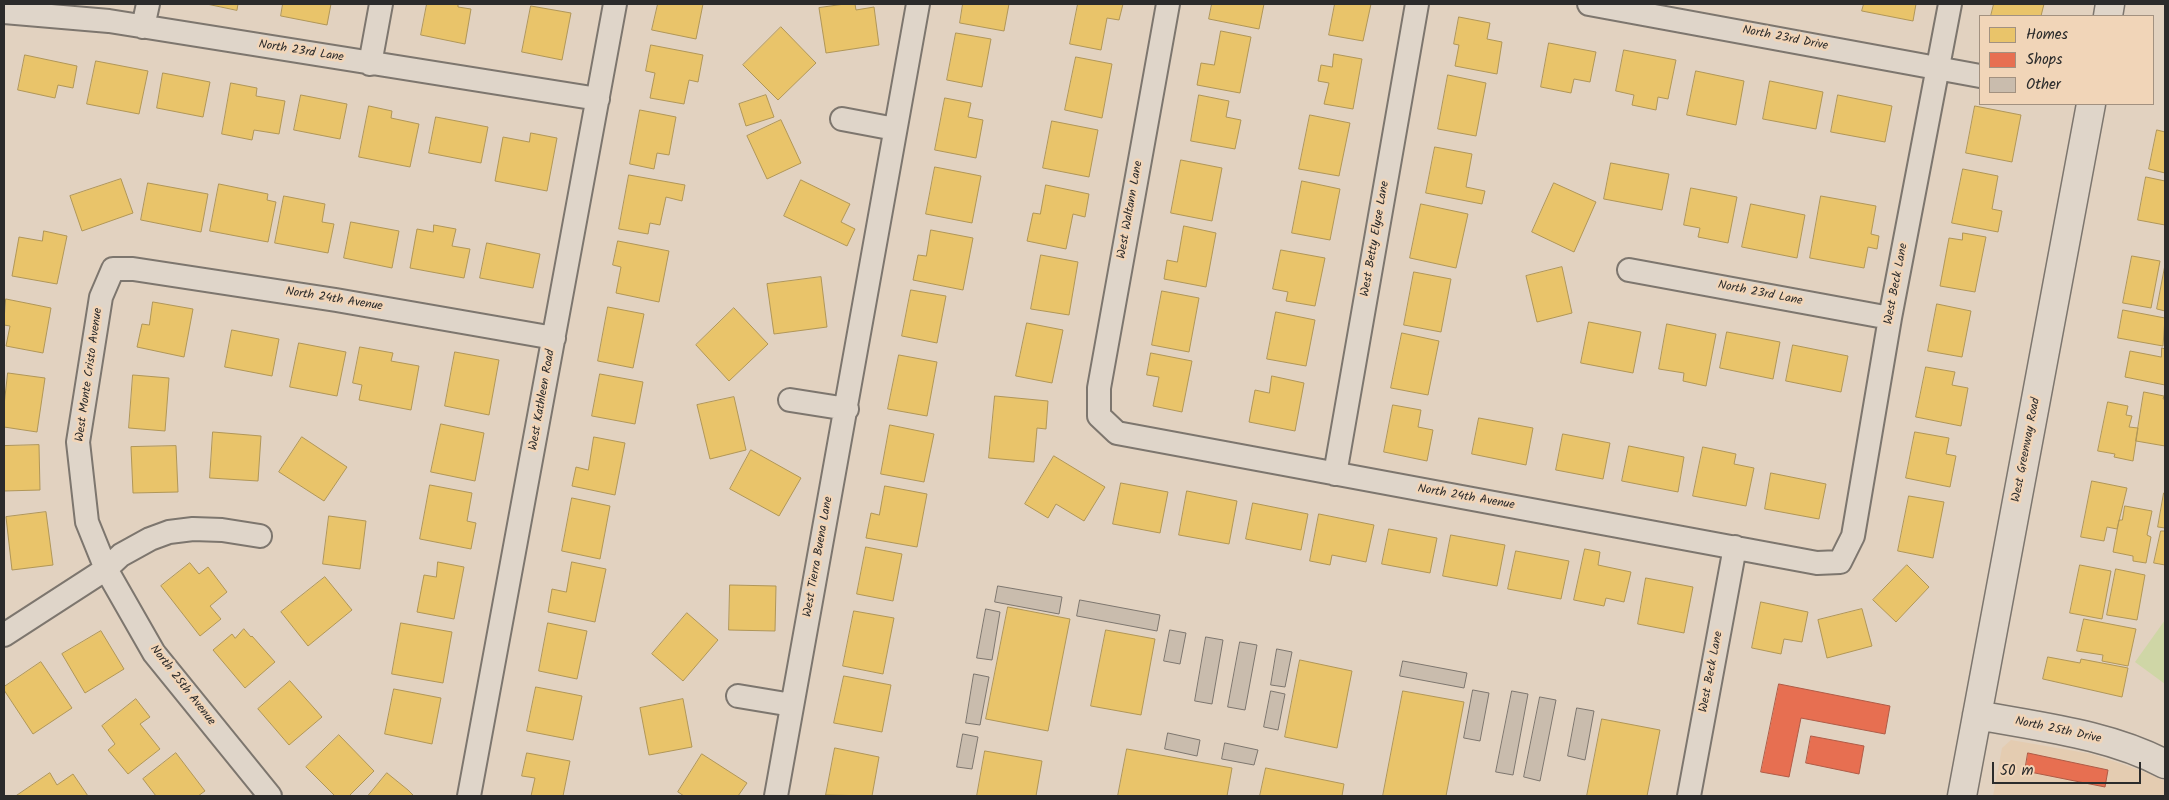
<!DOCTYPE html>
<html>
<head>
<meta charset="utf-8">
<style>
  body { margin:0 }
  #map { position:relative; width:2169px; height:800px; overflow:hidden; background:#e2d2c0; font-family:Kalam,sans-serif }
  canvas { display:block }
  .frame { position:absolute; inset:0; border:5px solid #2b2b2b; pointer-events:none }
  .legend { position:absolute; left:1979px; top:15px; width:175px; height:90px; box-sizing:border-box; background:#f1d5b8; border:1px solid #a29180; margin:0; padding:6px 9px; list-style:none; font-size:15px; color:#2b2b2b }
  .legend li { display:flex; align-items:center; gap:10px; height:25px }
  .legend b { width:25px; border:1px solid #a29180 }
  .scale { position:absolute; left:1992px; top:762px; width:149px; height:22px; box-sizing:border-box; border:2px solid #2b2b2b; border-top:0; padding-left:6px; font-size:15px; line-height:18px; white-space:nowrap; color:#2b2b2b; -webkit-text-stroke:4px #f1d5b8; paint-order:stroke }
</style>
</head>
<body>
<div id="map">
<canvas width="2169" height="800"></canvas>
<div class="frame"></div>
<ul class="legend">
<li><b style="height:14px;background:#e9c46a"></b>Homes</li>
<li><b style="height:14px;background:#e76f51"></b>Shops</li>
<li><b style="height:14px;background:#c9bcad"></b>Other</li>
</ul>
<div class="scale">50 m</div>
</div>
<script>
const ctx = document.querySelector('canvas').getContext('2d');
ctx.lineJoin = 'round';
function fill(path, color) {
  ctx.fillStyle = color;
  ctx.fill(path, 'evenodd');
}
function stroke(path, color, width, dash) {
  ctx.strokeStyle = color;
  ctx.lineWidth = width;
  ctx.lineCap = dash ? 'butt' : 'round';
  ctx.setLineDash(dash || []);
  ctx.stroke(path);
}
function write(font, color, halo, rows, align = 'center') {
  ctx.font = font + ' Kalam,sans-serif';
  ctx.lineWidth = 5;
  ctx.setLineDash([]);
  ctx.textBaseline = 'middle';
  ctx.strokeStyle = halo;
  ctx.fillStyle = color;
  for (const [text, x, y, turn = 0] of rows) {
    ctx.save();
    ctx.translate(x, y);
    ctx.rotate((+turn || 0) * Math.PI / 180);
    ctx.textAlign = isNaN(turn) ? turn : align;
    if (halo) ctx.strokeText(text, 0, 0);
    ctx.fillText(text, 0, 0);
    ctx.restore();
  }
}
const built = new Path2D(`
  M2011 740 2092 754 2140 770 2165 781V796H1993L2002 748Z`);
const green = new Path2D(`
  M2165 620V684L2135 662Z`);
const homes = new Path2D(`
  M207 4H238L237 10Z
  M283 4H331L327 25 281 16Z
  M427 4H458V7L471 9 465 44 421 35Z
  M658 4H703L696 39 652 30Z
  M845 4H855L856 10 874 7 879 45 826 53 819 8Z
  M963 4H1009L1004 31 960 23Z
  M1078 4H1123L1119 20 1107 18 1101 50 1070 44Z
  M1212 4H1264L1259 29 1209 19Z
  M1335 4H1371L1363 41 1329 35Z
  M1864 4H1916L1913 21 1862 11Z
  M1994 4H2044L2041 16H1991Z
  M531 6 571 13 562 60 522 52Z
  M1459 17 1490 23 1487 39 1502 42 1497 74 1455 66 1459 45 1454 44Z
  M781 27 816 63 778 100 743 65Z
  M1221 31 1251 37 1240 93 1197 85 1201 63 1214 65Z
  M956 33 991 39 982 87 947 80Z
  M1549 43 1596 52 1590 82 1574 79 1571 93 1541 87Z
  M651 45 703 55 698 82 689 80 684 104 650 98 655 73 646 71Z
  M1624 50 1676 60 1668 99 1658 97 1656 110 1632 105 1634 95 1616 91Z
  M1334 54 1362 59 1353 109 1324 104 1329 83 1318 81 1321 65 1332 67Z
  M25 55 77 66 73 88 58 85 55 98 18 90Z
  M1076 57 1112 64 1102 118 1065 110Z
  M96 61 148 71 139 114 87 104Z
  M1696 71 1744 81 1736 125 1687 115Z
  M163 73 210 82 203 117 157 108Z
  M1448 75 1486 83 1476 136 1438 129Z
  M1770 81 1823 92 1816 129 1763 119Z
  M231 83 257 88 256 96 285 101 279 134 254 130 252 140 222 134Z
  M301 95 347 104 340 139 294 130Z
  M766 95 774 117 746 126 739 104Z
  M1199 95 1229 101 1226 117 1241 120 1235 149 1191 141Z
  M1838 95 1892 106 1885 142 1831 132Z
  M945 98 971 103 968 117 983 120 976 158 935 150Z
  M369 106 392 111 391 118 419 124 410 167 359 157Z
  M1975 106 2021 115 2012 162 1966 153Z
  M640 110 676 117 669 155 657 153 654 169 630 164Z
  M1310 115 1350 123 1339 176 1299 169Z
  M436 117 488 127 481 163 429 153Z
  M781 120 801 163 767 179 747 136Z
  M1052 121 1098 130 1089 177 1043 168Z
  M2157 130 2165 132V173L2149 169Z
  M531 133 557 138 547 191 495 181 503 137 529 142Z
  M1435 147 1472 154 1466 187 1485 191 1482 204 1426 193Z
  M1181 160 1222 168 1212 221 1171 213Z
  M1611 163 1669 174 1662 210 1604 199Z
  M935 167 981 176 972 223 926 214Z
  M1963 169 1998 176 1992 209 2002 211 1998 232 1952 223Z
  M629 175 685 185 682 201 666 197 660 225 650 223 648 234 619 229Z
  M2146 177 2165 181V225L2138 220Z
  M121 179 133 213 82 231 70 196Z
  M801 180 850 204 841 222 855 229 847 246 784 216Z
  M1302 181 1340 189 1330 240 1292 233Z
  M148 183 208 194 201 232 141 220Z
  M1554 183 1596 202 1574 252 1532 232Z
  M219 184 268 194 267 200 276 202 268 242 210 231Z
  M1046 185 1089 194 1085 217 1073 214 1066 249 1027 241 1033 213 1040 214Z
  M1691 188 1737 197 1728 243 1698 237 1700 228 1684 225Z
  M284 196 325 204 322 222 334 224 328 253 275 243Z
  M1821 196 1876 206 1871 234 1879 236 1877 249 1868 247 1864 268 1810 258Z
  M1421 204 1468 214 1456 268 1410 258Z
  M1751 204 1805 215 1797 258 1742 247Z
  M351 222 399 231 392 268 344 258Z
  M434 225 456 229 452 246 470 249 464 278 410 268 417 229 433 232Z
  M1184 226 1216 233 1206 287 1164 279 1167 260 1177 262Z
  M931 230 973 238 963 290 913 280 918 255 926 256Z
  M44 231 67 236 57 284 12 276 19 237 42 241Z
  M1963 233 1986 237 1975 292 1940 286 1949 238 1962 240Z
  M618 241 669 251 659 302 616 293 621 267 613 265Z
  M487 243 540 254 533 288 480 278Z
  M1281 250 1325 258 1315 306 1286 301 1288 292 1273 289Z
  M1041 255 1078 262 1069 315 1031 309Z
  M2132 256 2160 261 2151 308 2123 303Z
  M2165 265V311L2157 309Z
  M1562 267 1572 313 1537 322 1526 276Z
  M1414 272 1451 279 1441 332 1404 325Z
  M821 277 827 327 774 334 767 284Z
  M911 290 946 296 937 343 902 336Z
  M1162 291 1199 298 1189 352 1152 345Z
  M6 299 51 308 43 353 6 346 10 326 4 325Z
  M153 302 193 309 184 357 137 347 142 324 149 325Z
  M1937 304 1971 311 1962 357 1928 351Z
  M608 307 644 314 633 368 598 361Z
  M734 308 768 344 729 381 696 345Z
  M2123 310 2165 318 2163 346 2118 338Z
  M1276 312 1315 320 1306 366 1267 359Z
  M1589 322 1641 332 1633 373 1581 363Z
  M1027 323 1063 330 1052 383 1016 376Z
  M1667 324 1716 334 1706 386 1683 381 1684 373 1659 369Z
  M232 330 279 339 272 376 225 367Z
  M1727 332 1780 342 1773 379 1720 368Z
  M1402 333 1439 341 1428 395 1391 388Z
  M299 343 346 352 337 396 290 387Z
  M1793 345 1848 356 1841 392 1786 381Z
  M360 347 393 353 391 361 419 366 411 410 359 400 362 385 353 383Z
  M2162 348 2165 349V385L2125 377 2130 351 2161 357Z
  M455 352 499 360 489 415 445 406Z
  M1151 353 1192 361 1182 412 1153 406 1159 377 1147 375Z
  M899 355 937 362 927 416 888 409Z
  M1926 367 1955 372 1952 385 1968 388 1961 426 1916 417Z
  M8 373 45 378 37 432 4 427V406Z
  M600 374 643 382 635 424 592 416Z
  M133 375 169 378 165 431 129 428Z
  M1272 376 1304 383 1295 431 1249 422 1255 390 1269 393Z
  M2144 392 2164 396 2163 399H2165V446L2136 441Z
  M995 396 1048 401 1046 429 1037 428 1034 462 989 458Z
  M734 397 746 450 710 459 697 405Z
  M2108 402 2128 406 2126 415 2132 416 2129 427 2138 428 2133 461 2114 457 2115 454 2098 451Z
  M1393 405 1421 410 1418 427 1433 430 1427 461 1384 452Z
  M1479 418 1533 428 1526 465 1472 454Z
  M441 424 484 433 475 481 431 472Z
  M890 425 934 434 924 482 881 474Z
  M213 432 261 436 258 481 210 478Z
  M1915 432 1949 438 1946 454 1956 456 1950 487 1906 478Z
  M1563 434 1610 443 1603 479 1556 470Z
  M302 437 347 467 324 501 279 472Z
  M594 437 625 443 615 495 572 486 576 467 588 470Z
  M39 445 40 490 4 491V446Z
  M176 446 178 492 133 493 131 447Z
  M1629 446 1684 457 1678 492 1622 481Z
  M1703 447 1736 454 1734 464 1754 468 1746 506 1693 496Z
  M751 450 801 478 779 516 730 489Z
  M1054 456 1105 487 1084 521 1056 504 1048 518 1025 504Z
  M1771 473 1826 484 1819 519 1765 509Z
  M2092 481 2127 488 2117 529 2107 527 2104 541 2081 537Z
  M1121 483 1168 492 1160 533 1113 524Z
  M430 485 472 493 467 521 476 523 471 549 420 539Z
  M885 486 927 494 917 547 866 538 871 513 879 515Z
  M1187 491 1237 501 1229 544 1179 535Z
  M2164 493H2165V528L2158 527Z
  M1909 496 1944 502 1933 558 1898 551Z
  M572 498 610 506 600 559 562 551Z
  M1253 503 1308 514 1301 550 1246 539Z
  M2125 506 2152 511 2147 535 2151 537 2146 563 2133 561V556L2113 552 2119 520H2122Z
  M46 512 53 565 12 570 6 517Z
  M1319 514 1374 525 1366 562 1332 555 1330 565 1310 561Z
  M329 516 366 521 360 569 323 564Z
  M1389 529 1437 538 1430 573 1382 564Z
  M2161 531H2165V565L2154 563Z
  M1451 535 1505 545 1497 586 1443 576Z
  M866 547 902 554 893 601 857 594Z
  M1585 549 1600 552 1598 565 1631 572 1624 602 1606 598 1604 606 1574 600Z
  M1516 551 1569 561 1561 599 1508 589Z
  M438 562 464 567 454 619 417 612 424 575 436 577Z
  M572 562 606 569 595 622 548 612 552 589 566 592Z
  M190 563 199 574 208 567 227 592 210 606 221 619 200 636 161 586Z
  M1907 565 1929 587 1896 622 1873 600Z
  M2080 565 2111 571 2102 619 2070 613Z
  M2116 569 2145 575 2137 620 2107 615Z
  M325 577 352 610 308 646 281 612Z
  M1646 578 1693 587 1684 633 1638 624Z
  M730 585 776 586 775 631 729 630Z
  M1761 602 1808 612 1802 642 1784 639 1781 654 1752 648Z
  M1008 607 1070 619 1048 731 986 719Z
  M1862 609 1872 646 1827 658 1818 620Z
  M854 611 894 618 883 674 843 666Z
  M687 613 718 640 683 681 652 654Z
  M2084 619 2136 629 2128 666 2102 661 2103 655 2077 651Z
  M401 623 452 632 443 683 392 674Z
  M548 623 587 631 577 679 539 671Z
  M244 629 251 637 252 636 275 662 245 688 213 650 232 634 235 638Z
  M1106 630 1155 639 1141 715 1091 706Z
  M101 631 124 669 85 693 62 654Z
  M2048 657 2080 663 2081 659 2128 668 2122 697 2043 679Z
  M1300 660 1352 671 1337 748 1285 737Z
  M41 662 72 708 33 734 4 690V687Z
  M844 676 891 685 882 732 834 723Z
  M290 681 322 717 289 745 258 709Z
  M536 687 582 696 573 740 527 731Z
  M394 689 441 698 432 744 385 734Z
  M1403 691 1464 702 1446 796H1383Z
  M136 699 150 717 140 724 160 749 128 774 108 750 115 744 102 726Z
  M683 699 692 747 649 755 640 708Z
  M1602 719 1660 730 1647 796H1587Z
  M339 735 374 771 349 796H335L306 767Z
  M835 748 879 757 872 796 826 795Z
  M1127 749 1232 768 1227 796H1118Z
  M985 751 1042 761 1036 796H977Z
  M176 753 205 791 198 796H156L143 779Z
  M527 753 570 761 563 796H531L535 778 522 776Z
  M702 754 747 783 738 796H684L678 792Z
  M1266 768 1344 784 1342 796H1260Z
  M50 773 57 785 73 774 88 796H16Z
  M387 773 408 790 414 796H368Z`);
const shops = new Path2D(`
  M1779 684 1890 706 1885 734 1801 718 1789 777 1761 772Z
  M1811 736 1864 746 1859 774 1806 763Z
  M2028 753 2108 770 2105 787 2025 771Z`);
const building = new Path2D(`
  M998 586 1062 597 1059 614 995 602Z
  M1080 600 1160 615 1157 631 1077 616Z
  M986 609 1000 612 992 660 977 658Z
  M1170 630 1186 633 1180 664 1164 661Z
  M1206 637 1223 640 1212 704 1195 701Z
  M1240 642 1257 645 1245 710 1228 707Z
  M1277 649 1292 652 1285 687 1271 685Z
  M1403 661 1467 673 1464 688 1400 676Z
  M974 674 989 677 980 725 966 723Z
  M1473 690 1489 693 1480 741 1464 738Z
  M1271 691 1285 694 1278 730 1264 727Z
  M1512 691 1528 694 1513 775 1496 772Z
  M1540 697 1556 700 1540 781 1524 777Z
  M1577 708 1594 711 1585 760 1568 756Z
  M1168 733 1200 740 1197 756 1165 749Z
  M963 734 978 737 972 769 957 767Z
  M1225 743 1258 750 1254 765 1222 759Z`);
const street = new Path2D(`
  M1168 4 1099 388V416L1117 433 1817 563 1840 562 1853 536 1890 318 1950 4
  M1589 4 1980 76
  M4 12 109 21 598 99
  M143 27 148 4
  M370 64 381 4
  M842 119 895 129
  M1629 270 1890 318
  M790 400 847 409
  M1335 474 1417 4
  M4 635 106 569 121 555 150 539 169 532 193 529 222 530 260 536
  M738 696 792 705
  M270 796 154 653 106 569 87 522 78 442 101 297 113 269H133L336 300 554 338
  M469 796 615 4
  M776 796 918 4
  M1689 796 1735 547`);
const secondary = new Path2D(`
  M2108 16 2110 4
  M1977 715C2040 727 2108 734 2165 764
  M1962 796 2091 104`);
const streetNames = [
  ["North 23rd Drive",1785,39,11],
  ["North 23rd Lane",301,52,9],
  ["West Waltann Lane",1131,210,-80],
  ["West Betty Elyse Lane",1376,239,-80],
  ["West Beck Lane",1897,284,-79],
  ["North 23rd Lane",1760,294,11],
  ["North 24th Avenue",334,300,9],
  ["West Monte Cristo Avenue",90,375,-82],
  ["West Kathleen Road",543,400,-80],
  ["West Greenway Road",2027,450,-79],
  ["North 24th Avenue",1466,498,10],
  ["West Tierra Buena Lane",819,557,-80],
  ["West Beck Lane",1712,672,-79],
  ["North 25th Avenue",182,686,52],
  ["North 25th Drive",2058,731,12]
];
fill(built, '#e4ccb1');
fill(green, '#cfd6a6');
fill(homes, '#e9c46a');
stroke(homes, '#b09657', 1);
fill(shops, '#e76f51');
stroke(shops, '#af5b46', 1);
fill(building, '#c9bcad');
stroke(building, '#7d766e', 1);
stroke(street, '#7d766e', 26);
stroke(secondary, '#7d766e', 31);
stroke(street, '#dfd5c9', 22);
stroke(secondary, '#dfd5c9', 28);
write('12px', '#2b2b2b', '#f1d5b8', streetNames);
</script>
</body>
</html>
